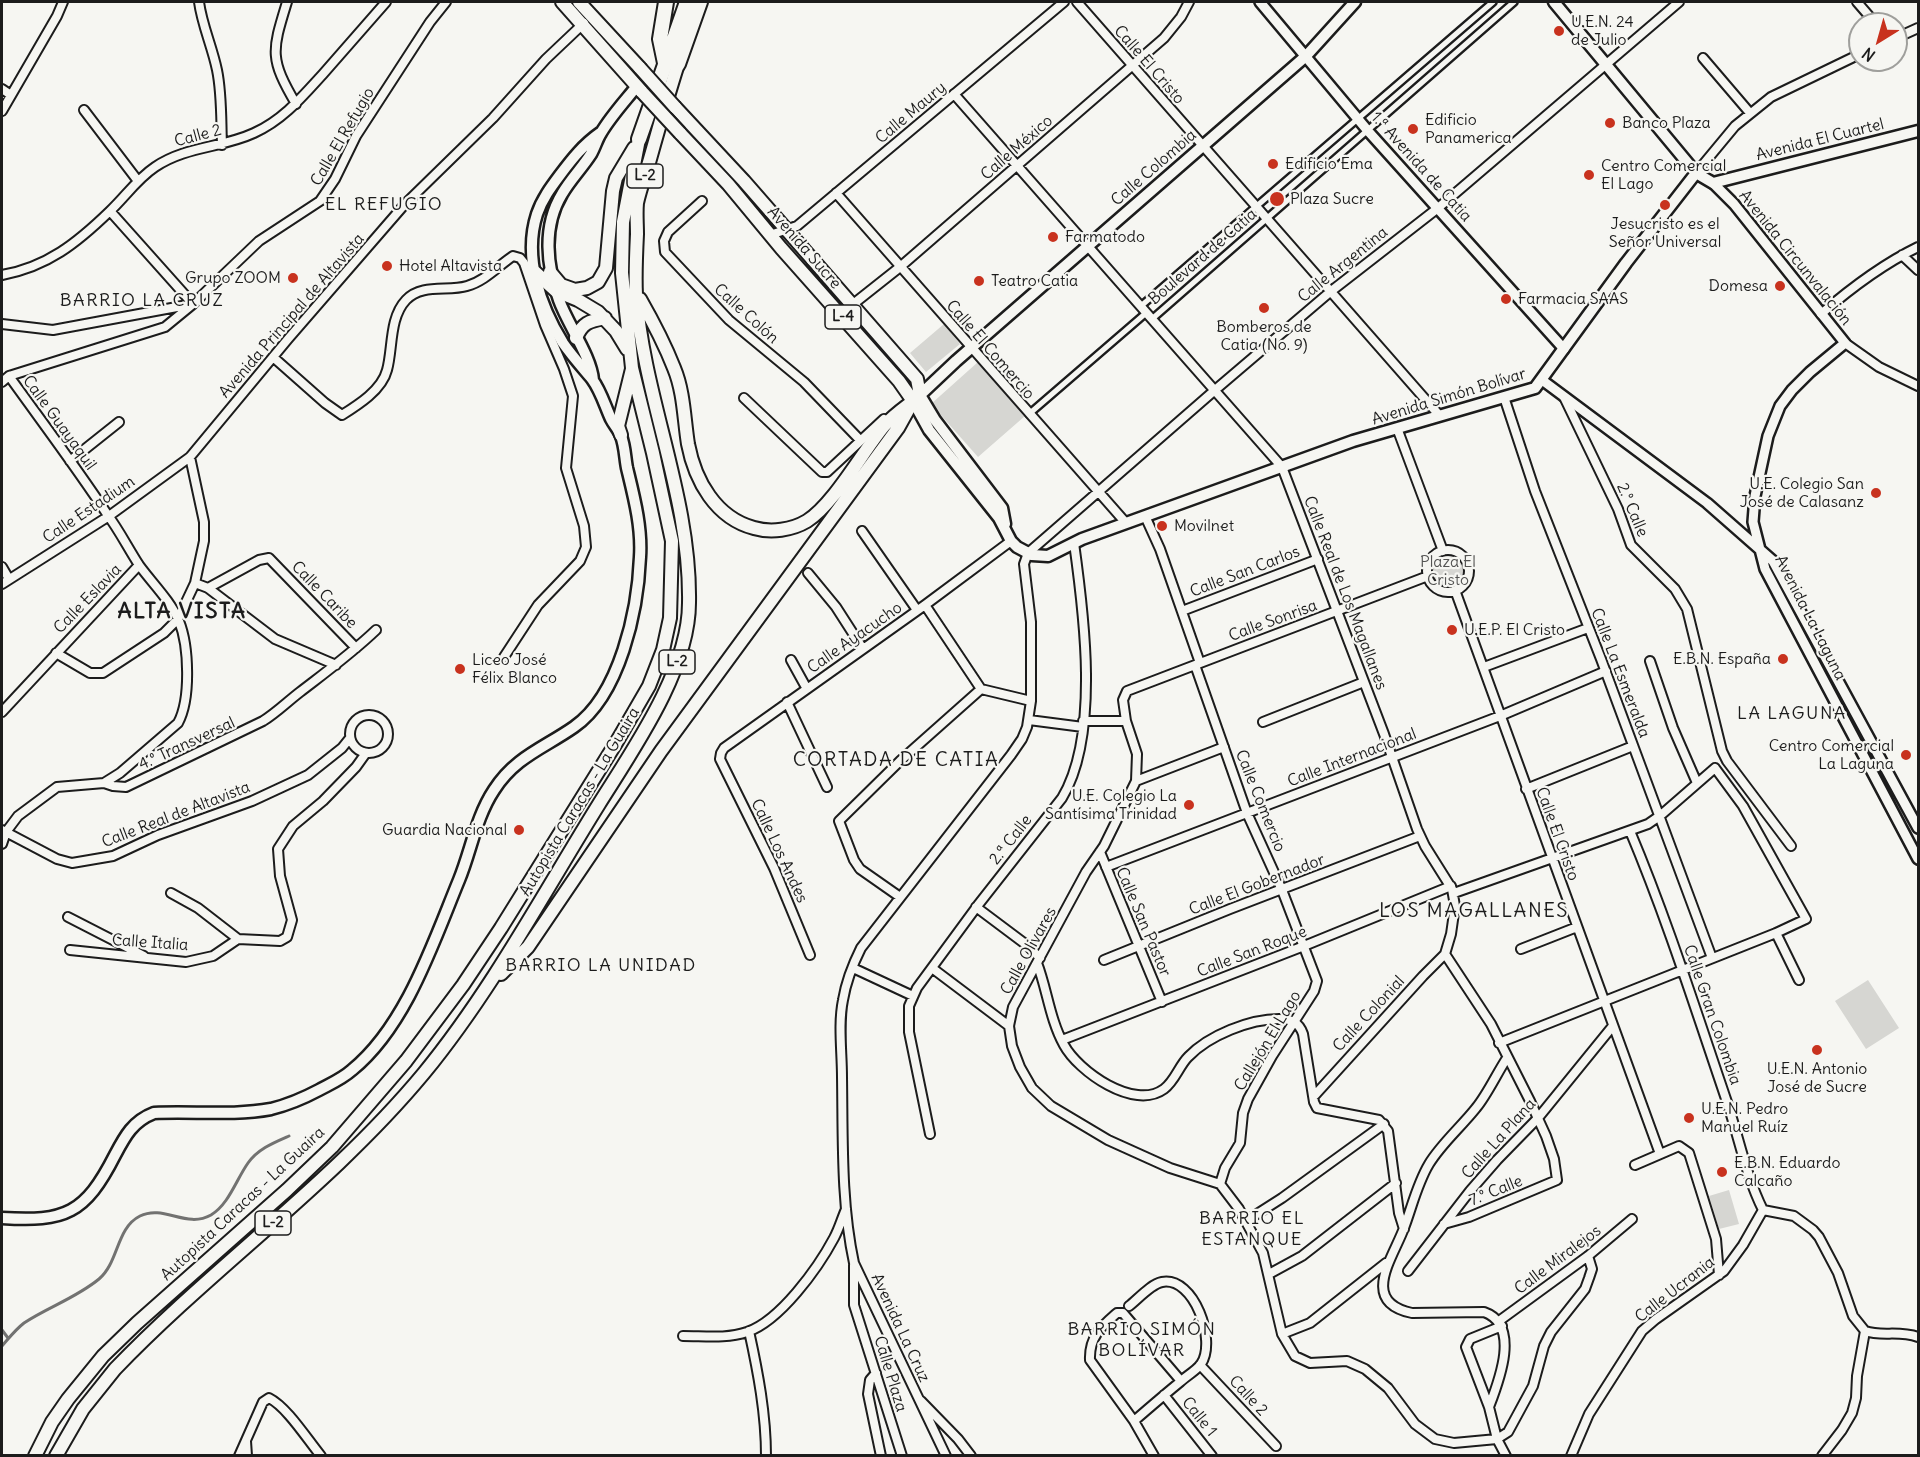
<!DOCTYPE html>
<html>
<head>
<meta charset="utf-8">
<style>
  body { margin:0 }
  #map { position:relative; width:1920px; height:1457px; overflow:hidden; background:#f6f6f2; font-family:Delius,sans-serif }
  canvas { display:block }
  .frame { position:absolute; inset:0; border:3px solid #1c1c1c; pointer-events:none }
  .north { position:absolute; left:1848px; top:12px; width:60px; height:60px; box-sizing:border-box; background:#f6f6f2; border:2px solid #9f9f9c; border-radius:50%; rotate:217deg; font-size:16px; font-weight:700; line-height:24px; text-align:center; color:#1c1c1c }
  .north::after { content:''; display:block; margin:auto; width:21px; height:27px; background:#c8321e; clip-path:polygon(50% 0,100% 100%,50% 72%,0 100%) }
</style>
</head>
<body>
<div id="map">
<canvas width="1920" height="1457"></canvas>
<div class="frame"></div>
<div class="north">N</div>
</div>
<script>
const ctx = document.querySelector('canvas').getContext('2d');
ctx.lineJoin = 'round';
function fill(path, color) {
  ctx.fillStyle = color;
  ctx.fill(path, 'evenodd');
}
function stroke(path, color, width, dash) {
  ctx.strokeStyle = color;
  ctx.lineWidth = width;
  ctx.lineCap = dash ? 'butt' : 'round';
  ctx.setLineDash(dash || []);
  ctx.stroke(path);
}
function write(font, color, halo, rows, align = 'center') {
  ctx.font = font + ' Delius,sans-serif';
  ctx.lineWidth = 4.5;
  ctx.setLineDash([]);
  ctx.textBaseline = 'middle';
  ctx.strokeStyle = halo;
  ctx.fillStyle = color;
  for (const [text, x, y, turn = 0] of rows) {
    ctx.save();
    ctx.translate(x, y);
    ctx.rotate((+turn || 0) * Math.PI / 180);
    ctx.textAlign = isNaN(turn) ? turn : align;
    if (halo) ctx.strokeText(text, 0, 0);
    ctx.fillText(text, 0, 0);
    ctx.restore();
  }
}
const green = new Path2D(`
  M944 324 960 344 926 372 910 353Z
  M978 362 1025 416 978 457 931 404Z
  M1430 571a18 18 0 1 1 36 0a18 18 0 1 1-36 0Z
  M1868 980 1899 1028 1866 1049 1835 1001Z
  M1729 1190 1739 1224 1719 1229 1709 1196Z`);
const stream = new Path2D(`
  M2 1330 8 1338
  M2 1346C9 1338 15 1330 24 1323 48 1307 76 1298 99 1279 119 1262 116 1228 140 1216 164 1204 186 1229 211 1215 229 1204 236 1180 248 1163 258 1149 273 1143 289 1136`);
const pedestrian = new Path2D(`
  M1141 306 1493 2
  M1152 319 1514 2
  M1029 414 1146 313`);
const minor = new Path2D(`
  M199 2C202 25 212 46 217 70 222 94 221 120 222 145
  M287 2C272 51 269 58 296 104
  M1077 2 1439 415
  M1857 2 1876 24
  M1896 38 1918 28
  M1703 58 1750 113
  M2 89 11 95
  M954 94 1282 467 1384 734 1417 829 1425 846 1452 889 1455 906 1451 934 1445 954 1491 1024 1530 1101 1546 1136 1554 1159 1557 1180 1469 1217 1444 1224
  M84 110 138 181
  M2 111 57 16 63 2
  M1696 173 1735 126 1771 97 1860 54
  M836 193 1126 523
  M702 201 668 232 664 241 665 252 729 320 804 382 860 440
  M770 235 797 226 1064 2
  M1902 255 1918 270
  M2 275C47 267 77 243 110 211 125 197 137 179 155 167 186 146 222 148 254 133 283 120 302 97 323 74 344 50 365 26 386 2
  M852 305 900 267 1164 38 1181 17 1189 2
  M1821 314C1851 288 1883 264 1918 247
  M2 324 53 330 193 304 110 211
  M1845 343 1879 367 1918 386
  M273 357 325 403 342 415C358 405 382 390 387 370 393 349 389 318 406 300 422 283 448 292 467 286 485 281 498 266 513 256L520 258 524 263 545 325 564 369 573 396 566 468 584 526 586 547 580 561 538 605 504 657
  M9 376C42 422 76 467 107 514 119 530 128 548 139 565 152 583 170 600 179 621 189 646 191 699 178 723L120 773 104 783
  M2 382 9 376 165 327 193 304 259 241 320 201 335 179 356 136 430 22 446 2
  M1504 397 1535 491 1601 659 1712 958
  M1564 397 1618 509 1631 545 1675 589 1687 609 1722 751 1727 761 1791 846
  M744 398 822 472H827L884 419
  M1397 428 1443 551
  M70 461 119 422
  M1145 516 1160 549 1200 663
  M862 531 917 610
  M1427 571a21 21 0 1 1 42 0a21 21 0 1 1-42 0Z
  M2 567 9 579
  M808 573 836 607 863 649
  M1428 576 1127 691 1123 700 1126 721 1137 754 1136 781 1104 846 1086 872 1013 1007 1009 1026 1012 1046 1020 1067 1032 1088 1051 1106 1108 1140 1170 1168 1220 1184 1239 1209 1263 1253 1282 1334 1295 1356 1310 1363 1347 1361 1365 1369 1388 1388 1415 1424 1435 1439 1454 1443 1497 1439 1508 1432 1533 1386 1544 1346 1551 1332 1585 1289 1589 1278 1592 1269 1588 1256
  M195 583 208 588 275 639 336 665
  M2 584 109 516 190 457 288 339 405 204 493 118 546 59 584 23
  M208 588 259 560 269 558 356 648
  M1455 590 1660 1154
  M925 605 981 689 1031 701
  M1182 611 1318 559
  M56 653 90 673H103L164 633 178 619 195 583 204 541V522L190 457
  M791 660 807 689
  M1650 661 1673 728 1697 783
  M1195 665 1247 813 1282 890 1317 981 1314 991 1272 1056 1248 1099 1243 1113 1240 1143 1225 1168 1220 1184
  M1484 667 1588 628
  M787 702 827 787
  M2 712 139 565
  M350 734a19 19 0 1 1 38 0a19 19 0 1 1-38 0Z
  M1029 720 1083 727
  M1083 721H1126
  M1263 722 1364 682
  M1136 781 1224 747
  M1526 789 1633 746
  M2 830 57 859 72 863 113 856 158 835 252 801 308 775 342 748 350 738
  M1630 831C1667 919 1696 1011 1727 1102 1739 1138 1746 1176 1763 1210
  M2 844 6 832 18 816 57 787 104 783 113 786 126 787 263 721C276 713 287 702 300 692 326 672 352 653 376 630
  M1100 852 1162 1002
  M1106 867 1500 716 1606 671
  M171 893 198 908 238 939
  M1454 893 1648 824 1661 815 1715 768 1743 806 1806 919 1776 933 1499 1043
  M900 897 860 869 854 860 839 821 900 761 981 689
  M976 907 1028 946 1040 958
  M68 917 144 956
  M1776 933 1799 980
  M1521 949 1577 927
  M70 950 186 962 213 956 238 939 280 941 287 937 292 920 280 876 278 849 293 826 323 801 356 767 366 753
  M810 955 774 868 720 759 721 753 724 748 925 605 1011 541
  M1104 960 1230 909 1420 836
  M1037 963C1047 989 1050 1020 1064 1045 1078 1071 1134 1111 1164 1089 1175 1081 1179 1066 1188 1057 1209 1035 1250 1019 1279 1019 1291 1019 1299 1022 1303 1034L1314 1102 1317 1108 1379 1120 1388 1131 1399 1213 1404 1229
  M853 968 913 996
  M932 968 1009 1026
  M1062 1040 1304 946 1451 886
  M1315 1095 1423 976 1445 954
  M930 1134 909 1032V1006L917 988 978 905 1062 798C1100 735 1084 614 1074 543
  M1635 1165 1679 1146 1689 1153 1716 1239 1719 1275
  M1763 1210 1794 1216 1813 1230 1819 1237 1838 1273 1853 1316 1865 1331 1857 1376 1856 1398 1852 1413 1842 1430 1822 1456
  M1246 1221 1282 1198 1384 1124
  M854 1265V1305L902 1456
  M1408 1271 1470 1191 1497 1160 1538 1118 1612 1027
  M1269 1274 1302 1256 1396 1183
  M1129 1306C1138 1299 1151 1284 1162 1282 1194 1276 1217 1341 1201 1364 1196 1371 1186 1376 1180 1382 1164 1395 1149 1408 1134 1421
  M1499 1321 1588 1256 1632 1219
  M1502 1326 1470 1339 1466 1347 1489 1407 1497 1439 1506 1456
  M749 1331C758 1372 766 1414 766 1456
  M1865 1331C1882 1337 1898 1330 1918 1337
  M1282 1334 1310 1323 1386 1263
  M683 1336C705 1336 726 1339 747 1332 780 1321 818 1268 834 1238 839 1229 842 1218 846 1209
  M1200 1365 1276 1446
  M876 1373 870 1380 868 1394 881 1456
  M1164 1395 1212 1456
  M921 1401 958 1439 971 1456
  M1489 1407C1499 1381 1521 1325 1484 1312L1412 1313C1359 1302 1393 1258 1404 1228 1412 1207 1417 1184 1429 1164 1441 1144 1461 1127 1476 1108 1487 1095 1497 1073 1507 1058
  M246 1441 247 1456
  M239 1456 263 1402 269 1398C287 1407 307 1439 321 1456
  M946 1456 854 1263C841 1203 843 1139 842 1077 842 1052 838 1024 843 1000 846 982 853 964 861 948L1011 755 1022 739 1027 727 1031 701V622L1024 564 1028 553 1215 390 1330 292 1438 208 1679 2
  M1154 1456 1134 1421 1090 1360C1089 1337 1101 1327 1117 1313H1123L1181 1381
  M1571 1456 1589 1414 1642 1331 1656 1319 1724 1271 1743 1245 1763 1210`);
const tertiary = new Path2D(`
  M1260 2 1368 131 1564 349
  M1713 183 1734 204 1845 343 1810 372 1792 390 1780 406 1768 436 1755 496 1753 522 1765 569 1918 859
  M1542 380 1707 503 1773 561 1918 828`);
const secondary = new Path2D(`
  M1554 2 1696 173 1713 183 1918 131
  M593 380C591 356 568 325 559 300 547 267 542 227 562 194 570 180 582 168 591 154 595 147 597 139 601 133 611 116 625 101 637 86
  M913 401 929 430 999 518 1011 541 1017 547 1032 555 1048 556 1082 539 1353 441 1535 388 1626 263 1696 173
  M1005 524 1002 508 935 420 920 395 956 361 1306 56 1355 2
  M2 1218C65 1222 85 1214 115 1155 125 1136 133 1121 154 1113 192 1111 233 1116 271 1109 287 1105 304 1098 319 1090 330 1084 342 1079 352 1070 406 1026 433 943 459 880 471 851 476 817 494 790 515 757 544 748 574 727 620 695 638 610 640 557 642 527 634 497 627 468 625 458 625 446 621 436 619 430 614 425 611 419 605 406 601 391 592 379 582 367 572 356 563 343 540 306 523 257 537 214 542 199 551 187 560 175 572 159 583 145 600 133`);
const primary = new Path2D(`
  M562 2 642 92
  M579 2 640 68
  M675 107 744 181 917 379 920 395 913 401 899 381 781 248 728 184 680 133`);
const trunk = new Path2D(`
  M535 272 556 291 578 300 598 312 616 331 627 349
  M550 272 561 285 575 290 587 288 598 282 606 268 613 191 616 178 634 148
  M640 299C652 320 665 345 674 368 684 392 684 419 688 444 695 481 716 518 754 528 771 533 792 530 807 521 834 504 863 451 884 426 891 418 900 411 908 405
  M576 338C582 323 589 321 605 318
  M621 435 618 426 632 369
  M501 974 528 947 661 751 898 428 913 401
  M35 1456 52 1422 68 1399 103 1356 137 1323 287 1190 332 1147 406 1061 463 985 501 928 616 743 649 686 663 650 670 618 672 541 653 453 632 368 622 273 623 222 639 139
  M56 1456 83 1409 115 1369C214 1266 333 1183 424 1073 492 990 543 894 599 804 634 748 689 670 689 603 691 497 644 400 636 295 635 275 636 254 637 234 637 224 636 213 637 203 640 189 646 173 650 159 659 127 668 95 678 64`);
const motorway = new Path2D(`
  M665 63 660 39 666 2
  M678 64 700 2
  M639 139 687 2`);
const primaryBridge = new Path2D(`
  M640 68 675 107
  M642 92 680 133`);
const markers = [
  [1559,31,6,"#c8321e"],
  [1610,123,6,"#c8321e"],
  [1413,129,6,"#c8321e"],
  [1273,164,6,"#c8321e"],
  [1589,175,6,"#c8321e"],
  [1277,199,8,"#c8321e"],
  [1665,205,6,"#c8321e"],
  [1053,237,6,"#c8321e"],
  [387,266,6,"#c8321e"],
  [293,278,6,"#c8321e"],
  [979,281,6,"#c8321e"],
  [1780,286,6,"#c8321e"],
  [1506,299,6,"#c8321e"],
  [1264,308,6,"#c8321e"],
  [1876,493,6,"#c8321e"],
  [1162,526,6,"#c8321e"],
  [1452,630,6,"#c8321e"],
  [1783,659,6,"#c8321e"],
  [460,669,6,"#c8321e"],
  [1906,755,6,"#c8321e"],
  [1189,805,6,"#c8321e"],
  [519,830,6,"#c8321e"],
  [1817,1050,6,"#c8321e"],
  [1689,1118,6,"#c8321e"],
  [1722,1172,6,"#c8321e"]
];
const shields = [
  [645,176,36],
  [843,317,36],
  [677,662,36],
  [273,1223,36]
];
const shieldNames = [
  ["L-2",645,176],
  ["L-4",843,317],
  ["L-2",677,662],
  ["L-2",273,1223]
];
const poiNames = [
  ["U.E.N. 24",1571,22],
  ["de Julio",1571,40],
  ["Edificio",1425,120],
  ["Panamerica",1425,138],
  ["Banco Plaza",1622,123],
  ["Edificio Ema",1285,164],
  ["Centro Comercial",1601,166],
  ["El Lago",1601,184],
  ["Plaza Sucre",1290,199],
  ["Jesucristo es el",1665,224,"center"],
  ["Señor Universal",1665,242,"center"],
  ["Farmatodo",1065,237],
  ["Hotel Altavista",399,266],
  ["Grupo ZOOM",281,278,"right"],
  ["Teatro Catia",991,281],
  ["Domesa",1768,286,"right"],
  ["Farmacia SAAS",1518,299],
  ["Bomberos de",1264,327,"center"],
  ["Catia (No. 9)",1264,345,"center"],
  ["U.E. Colegio San",1864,484,"right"],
  ["José de Calasanz",1864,502,"right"],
  ["Movilnet",1174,526],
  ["U.E.P. El Cristo",1464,630],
  ["E.B.N. España",1771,659,"right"],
  ["Liceo José",472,660],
  ["Félix Blanco",472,678],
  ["Centro Comercial",1894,746,"right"],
  ["La Laguna",1894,764,"right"],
  ["U.E. Colegio La",1177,796,"right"],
  ["Santísima Trinidad",1177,814,"right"],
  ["Guardia Nacional",507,830,"right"],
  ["U.E.N. Antonio",1817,1069,"center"],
  ["José de Sucre",1817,1087,"center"],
  ["U.E.N. Pedro",1701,1109],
  ["Manuel Ruíz",1701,1127],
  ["E.B.N. Eduardo",1734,1163],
  ["Calcaño",1734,1181]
];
const streetNames = [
  ["Calle El Cristo",1149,65,49],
  ["Calle Maury",911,113,-40],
  ["Calle 2",198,136,-15],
  ["Calle El Refugio",343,137,-60],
  ["Avenida El Cuartel",1820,140,-14],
  ["Calle México",1017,148,-41],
  ["1.ª Avenida de Catia",1421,167,48],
  ["Calle Colombia",1154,168,-41],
  ["Avenida Sucre",804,248,49],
  ["Boulevard de Catia",1203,257,-41],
  ["Avenida Circunvalación",1795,258,51],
  ["Calle Argentina",1343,265,-39],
  ["Calle Colón",746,314,42],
  ["Avenida Principal de Altavista",292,316,-49],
  ["Calle El Comercio",990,350,49],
  ["Avenida Simón Bolívar",1449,397,-17],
  ["Calle Guayaquil",59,423,54],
  ["Calle Estadium",89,510,-34],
  ["2.° Calle",1632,510,67],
  ["Calle San Carlos",1245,572,-21],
  ["Calle Real de Los Magallanes",1345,593,69],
  ["Calle Caribe",324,595,46],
  ["Calle Eslavia",88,599,-46],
  ["Avenida La Laguna",1810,618,63],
  ["Calle Sonrisa",1273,621,-20],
  ["Calle Ayacucho",855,638,-35],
  ["Calle La Esmeralda",1620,673,69],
  ["4.° Transversal",187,744,-25],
  ["Calle Internacional",1352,758,-21],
  ["Calle Comercio",1260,801,68],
  ["Autopista Caracas - La Guaira",580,802,-59],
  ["Calle Real de Altavista",176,815,-21],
  ["Calle El Cristo",1557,834,70],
  ["2.ª Calle",1011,840,-52],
  ["Calle Los Andes",779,851,65],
  ["Calle El Gobernador",1257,885,-21],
  ["Calle San Pastor",1143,922,67],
  ["Calle Italia",150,943,4],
  ["Calle Olivares",1029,951,-61],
  ["Calle San Roque",1252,952,-21],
  ["Calle Colonial",1369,1014,-47],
  ["Calle Gran Colombia",1712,1015,71],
  ["Callejón El Lago",1268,1041,-59],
  ["Calle La Plana",1499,1139,-48],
  ["7.° Calle",1496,1191,-22],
  ["Autopista Caracas - La Guaira",243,1204,-43],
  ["Calle Miralejos",1558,1260,-37],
  ["Calle Ucrania",1675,1290,-38],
  ["Avenida La Cruz",900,1328,65],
  ["Calle Plaza",890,1374,73],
  ["Calle 2",1248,1396,47],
  ["Calle 1",1199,1417,51]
];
const parkNames = [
  ["Plaza El",1448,562],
  ["Cristo",1448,580]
];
const neighbourhoodNames = [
  ["EL REFUGIO",384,205],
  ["BARRIO LA CRUZ",142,301],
  ["LA LAGUNA",1792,714],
  ["BARRIO LA UNIDAD",601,966],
  ["BARRIO EL",1252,1219],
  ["ESTANQUE",1252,1240],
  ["BARRIO SIMÓN",1142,1330],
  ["BOLÍVAR",1142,1351]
];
const quarterNames = [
  ["CORTADA DE CATIA",896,760],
  ["LOS MAGALLANES",1474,911]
];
const districtNames = [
  ["ALTA VISTA",182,612]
];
fill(green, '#d6d6d2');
stroke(stream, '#727271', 3);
stroke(pedestrian, '#1c1c1c', 10);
stroke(minor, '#1c1c1c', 12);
stroke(tertiary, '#1c1c1c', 14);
stroke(secondary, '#1c1c1c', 15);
stroke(primary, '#1c1c1c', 16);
stroke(trunk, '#1c1c1c', 16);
stroke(motorway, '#1c1c1c', 18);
stroke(pedestrian, '#f6f6f2', 5);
stroke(minor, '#f6f6f2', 8);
stroke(tertiary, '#f6f6f2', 9);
stroke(secondary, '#f6f6f2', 10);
stroke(primary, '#f6f6f2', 12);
stroke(trunk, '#f6f6f2', 12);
stroke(motorway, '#f6f6f2', 14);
stroke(primaryBridge, '#1c1c1c', 16, []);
stroke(primaryBridge, '#f6f6f2', 12);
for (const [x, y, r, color] of markers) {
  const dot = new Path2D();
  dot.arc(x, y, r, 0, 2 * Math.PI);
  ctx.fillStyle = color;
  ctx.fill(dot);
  stroke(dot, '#f6f6f2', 2);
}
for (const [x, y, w] of shields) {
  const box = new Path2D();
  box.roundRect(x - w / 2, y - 12, w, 24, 4.5);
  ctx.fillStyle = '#f6f6f2';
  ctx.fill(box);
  stroke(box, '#1c1c1c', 1.5);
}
write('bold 15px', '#1c1c1c', null, shieldNames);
write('16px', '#1c1c1c', '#f6f6f2', poiNames, 'left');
write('16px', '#1c1c1c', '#f6f6f2', streetNames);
write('16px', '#545453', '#f6f6f2', parkNames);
ctx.letterSpacing = '1.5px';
write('18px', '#1c1c1c', '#f6f6f2', neighbourhoodNames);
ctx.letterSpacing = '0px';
ctx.letterSpacing = '1.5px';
write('20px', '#1c1c1c', '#f6f6f2', quarterNames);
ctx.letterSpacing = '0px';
ctx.letterSpacing = '1.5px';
write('bold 22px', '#1c1c1c', '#f6f6f2', districtNames);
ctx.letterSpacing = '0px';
</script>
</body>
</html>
